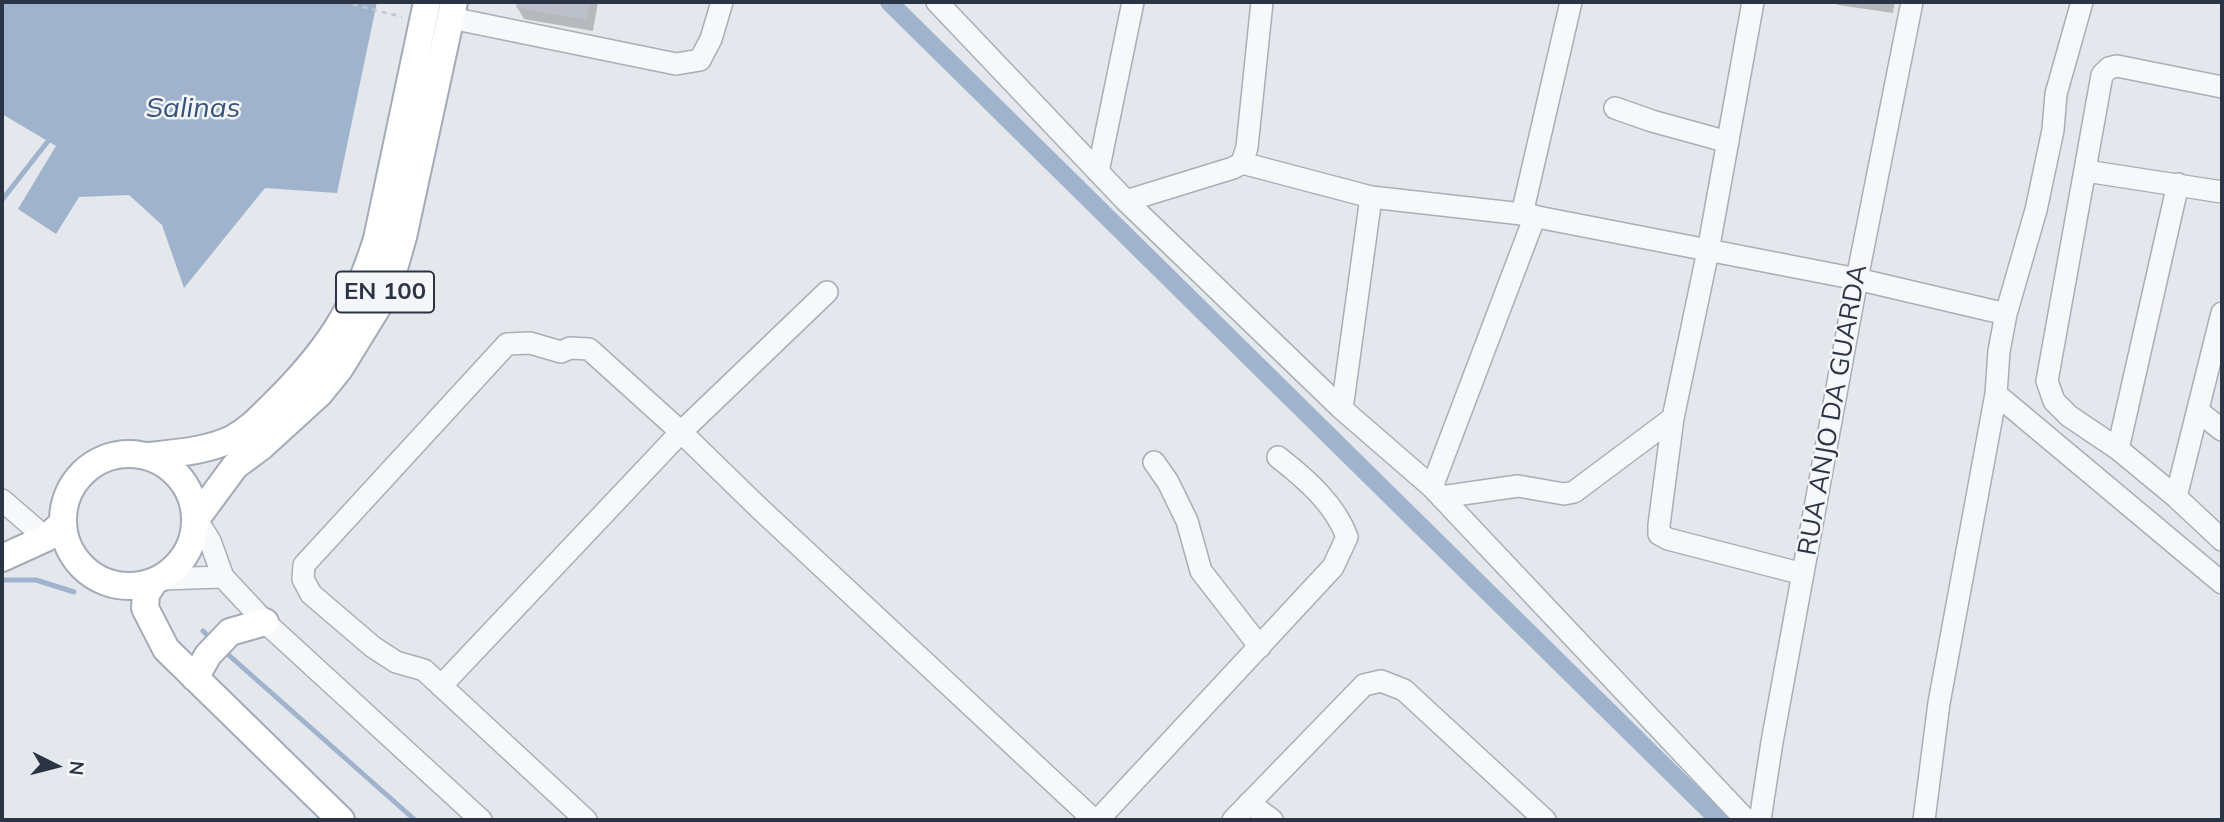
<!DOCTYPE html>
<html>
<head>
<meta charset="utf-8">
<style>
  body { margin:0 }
  #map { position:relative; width:2224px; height:822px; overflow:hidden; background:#e4e7ec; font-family:Mulish,sans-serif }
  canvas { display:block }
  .frame { position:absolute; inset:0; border:4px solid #2b3445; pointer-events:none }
  .north { position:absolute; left:21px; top:731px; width:70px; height:70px; -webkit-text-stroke:5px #f4f6f9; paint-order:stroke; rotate:96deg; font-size:19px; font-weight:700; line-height:28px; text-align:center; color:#2b3445 }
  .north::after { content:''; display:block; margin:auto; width:24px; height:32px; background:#2b3445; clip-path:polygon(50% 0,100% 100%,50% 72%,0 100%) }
</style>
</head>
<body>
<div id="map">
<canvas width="2224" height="822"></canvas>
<div class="frame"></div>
<div class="north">N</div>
</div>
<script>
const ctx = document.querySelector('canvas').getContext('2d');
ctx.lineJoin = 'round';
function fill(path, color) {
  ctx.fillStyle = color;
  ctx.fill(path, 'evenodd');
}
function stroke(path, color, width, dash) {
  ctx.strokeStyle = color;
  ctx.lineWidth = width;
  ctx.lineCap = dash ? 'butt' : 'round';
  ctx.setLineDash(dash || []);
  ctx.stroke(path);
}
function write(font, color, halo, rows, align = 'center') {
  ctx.font = font + ' Mulish,sans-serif';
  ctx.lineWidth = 5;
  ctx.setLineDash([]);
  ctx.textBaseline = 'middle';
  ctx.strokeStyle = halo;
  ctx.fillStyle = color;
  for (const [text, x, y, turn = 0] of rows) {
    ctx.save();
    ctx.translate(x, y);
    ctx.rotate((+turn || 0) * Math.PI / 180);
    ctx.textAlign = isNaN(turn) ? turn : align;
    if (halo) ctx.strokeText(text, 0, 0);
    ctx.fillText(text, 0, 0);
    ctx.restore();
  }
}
const water = new Path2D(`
  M2 2H377L337 193 265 188 184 288 162 225 129 195 79 197 56 234 18 209 56 146 2 114Z`);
const shadow = new Path2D(`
  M518 2H598L593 31 524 19 517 7Z
  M1836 2H1895L1893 13 1838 5Z`);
const stream = new Path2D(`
  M2 200 52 136
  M2 580H36L74 592
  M203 631 213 641
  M223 650 415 820`);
const canal = new Path2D(`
  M889 2 1719 820`);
const building = new Path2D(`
  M517 2H590L586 20 516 7Z`);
const path = new Path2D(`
  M343 2 402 17`);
const minor = new Path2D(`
  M937 2 1126 201 1342 409 1432 487 1746 820
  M451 18 676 64 700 60 711 39 722 2
  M2222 87 2117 66 2109 68 2102 75 2047 381 2054 401 2069 416 2118 449 2176 497 2222 540
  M1615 108 1652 121 1728 142
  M1242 163 1371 197 1522 214 1857 279 2006 314
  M2086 171 2222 192
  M1098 172 1133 2
  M1126 201 1233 168 1242 163 1247 147 1262 2
  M1522 214 1571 2
  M1996 394 2222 583
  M1342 409 1371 197
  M2198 411 2222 430
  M1673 418 1659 525V534L1668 539 1803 574
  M2118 449 2178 184
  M1154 462 1168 482 1187 521 1201 571 1260 647
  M1432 487 1535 216
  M1441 497 1518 486 1564 494 1574 492 1673 418 1708 251 1753 2
  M2176 497 2222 313
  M2 500 46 538
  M196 519 210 541 223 577 265 622 481 820
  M161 579 223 577
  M441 686 681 432 827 292
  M1249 803 1272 820
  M586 820 424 670 396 662 373 647 311 594 303 579 304 565 507 344 530 343 561 352 570 348 589 349 681 432 758 507 1094 820
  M1098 820 1333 567 1347 537C1335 504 1306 479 1278 457
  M1233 820 1364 685 1381 681 1404 690 1545 820
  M1760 820 1772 742 1857 279 1912 2
  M1924 820 1939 703 1996 394 1999 351 2006 314 2036 210 2053 130 2056 94 2082 2`);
const major = new Path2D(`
  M63 520a66 66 0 1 1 132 0a66 66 0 1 1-132 0Z
  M149 456C177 453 206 451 232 439 249 430 260 418 273 405 326 353 355 310 377 239L427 2
  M196 519 235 466 262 446 319 394 340 368 380 303 393 272 403 237 454 2
  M2 558 46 538 63 523
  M152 585 146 594 145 608 166 649 341 820
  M195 678 208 655 230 632 265 622`);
const shields = [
  [385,292,98]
];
const shieldNames = [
  ["EN 100",385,292]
];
const streetNames = [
  ["RUA ANJO DA GUARDA",1833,410,-80]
];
const waterNames = [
  ["Salinas",193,109]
];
fill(water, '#9fb4cc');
fill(shadow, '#0003');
stroke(stream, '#9fb4cc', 5);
stroke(canal, '#9fb4cc', 18);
fill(building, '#bbc0ca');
stroke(minor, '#a9aeb7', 24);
stroke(major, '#a3abb8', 30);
stroke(path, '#c2c5cb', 2.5, [5, 5]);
stroke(minor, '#f7f8fa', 21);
stroke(major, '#fff', 26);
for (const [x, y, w] of shields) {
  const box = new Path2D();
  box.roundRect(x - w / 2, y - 20.5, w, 41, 5);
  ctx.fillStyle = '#f4f6f9';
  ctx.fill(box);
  stroke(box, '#2b3445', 2);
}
write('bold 24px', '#2b3445', null, shieldNames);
write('26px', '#2b3445', '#f4f6f9', streetNames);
write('italic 28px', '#34527a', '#f4f6f9', waterNames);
</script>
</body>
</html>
